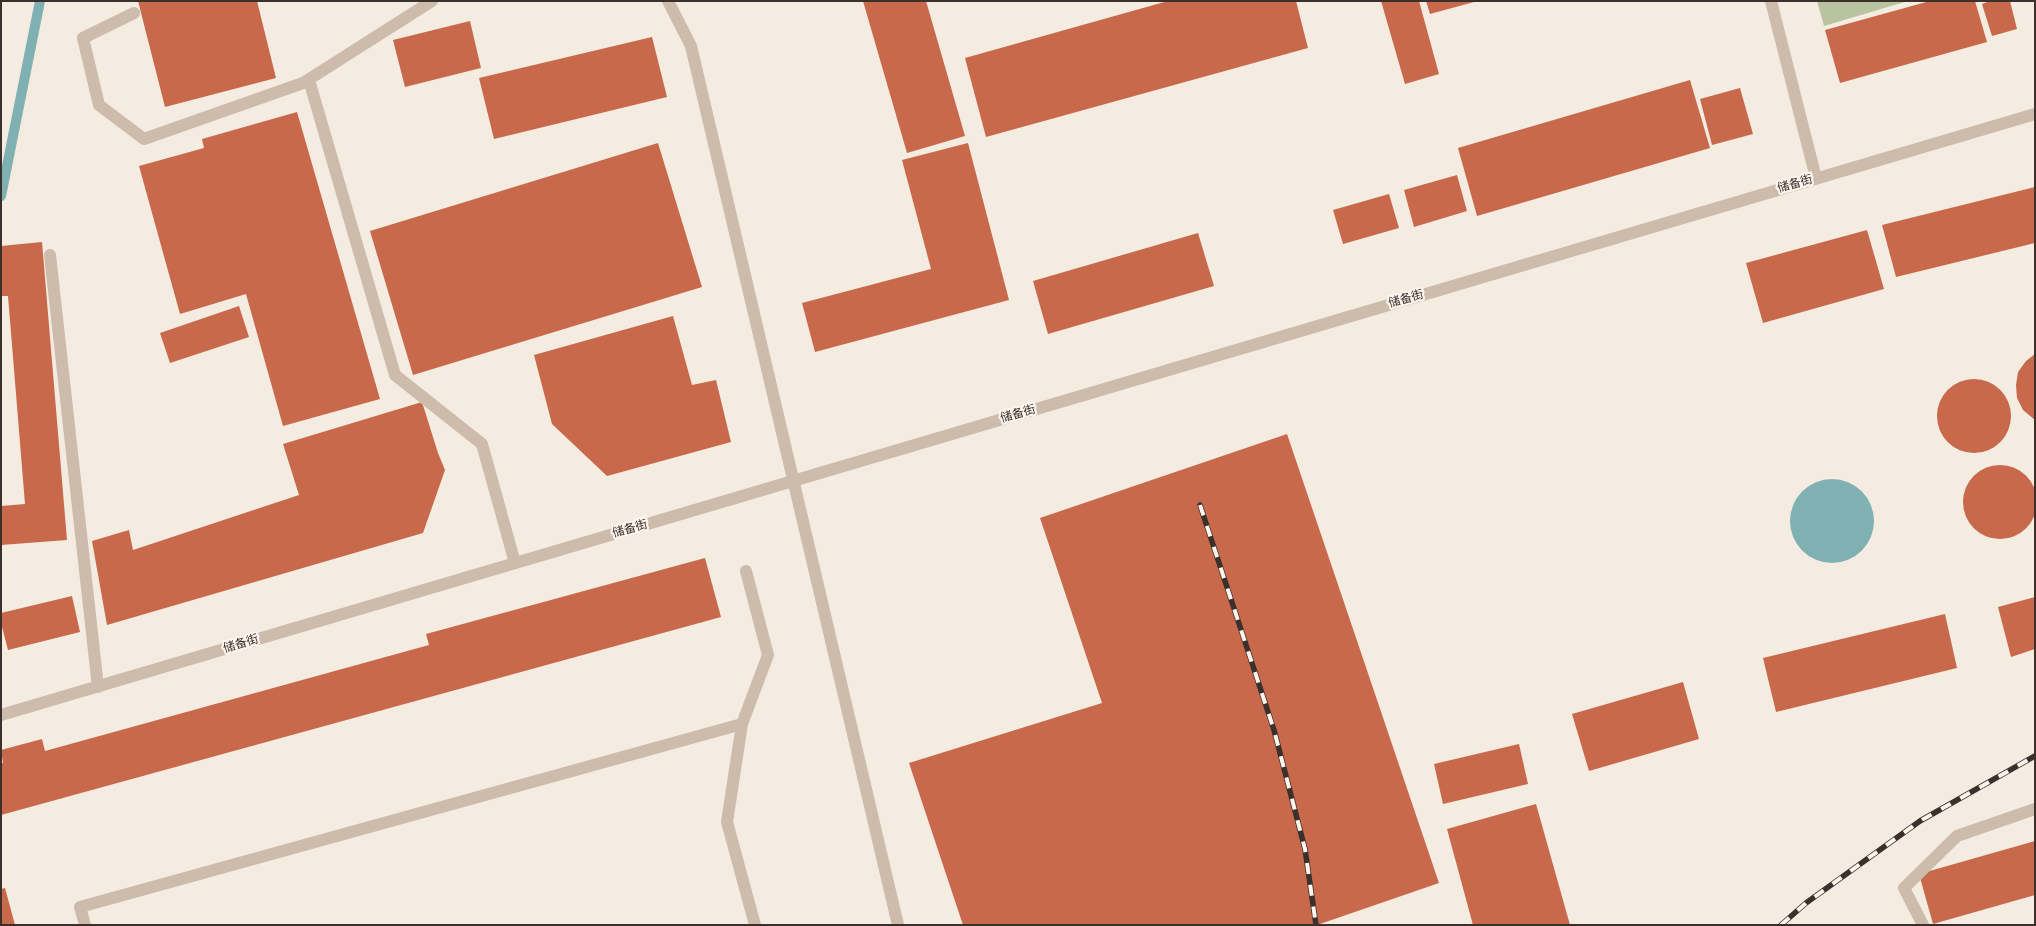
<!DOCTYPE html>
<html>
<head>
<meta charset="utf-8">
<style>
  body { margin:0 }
  #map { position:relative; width:2036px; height:926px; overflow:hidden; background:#f4ebe1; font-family:"Work Sans",sans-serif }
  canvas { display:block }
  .frame { position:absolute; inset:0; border:2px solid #3b302b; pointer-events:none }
</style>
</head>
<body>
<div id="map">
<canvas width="2036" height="926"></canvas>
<div class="frame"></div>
</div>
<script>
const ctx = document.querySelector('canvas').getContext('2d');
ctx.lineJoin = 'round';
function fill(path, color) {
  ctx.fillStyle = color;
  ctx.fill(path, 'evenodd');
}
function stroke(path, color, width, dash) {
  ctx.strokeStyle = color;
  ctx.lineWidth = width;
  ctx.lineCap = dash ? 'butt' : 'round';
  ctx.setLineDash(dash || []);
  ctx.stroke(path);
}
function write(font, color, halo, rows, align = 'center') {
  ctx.font = font + ' "Work Sans","Noto Sans SC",sans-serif';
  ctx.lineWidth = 4.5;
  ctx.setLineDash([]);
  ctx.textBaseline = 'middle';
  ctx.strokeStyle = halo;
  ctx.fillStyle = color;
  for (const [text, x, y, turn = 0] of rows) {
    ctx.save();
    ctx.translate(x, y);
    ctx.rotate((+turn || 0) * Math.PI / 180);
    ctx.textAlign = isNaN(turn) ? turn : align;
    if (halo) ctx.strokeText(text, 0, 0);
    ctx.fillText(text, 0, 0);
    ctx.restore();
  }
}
const green = new Path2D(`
  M1817 1H1908L1824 26Z`);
const water = new Path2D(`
  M1790 521a42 42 0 1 1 84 0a42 42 0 1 1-84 0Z`);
const stream = new Path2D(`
  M1 196 40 1`);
const building = new Path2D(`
  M138 1H257L276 78 165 107Z
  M863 1H926L965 136 907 153Z
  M1168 1H1296L1308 48 986 137 965 58Z
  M1381 1H1419L1439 74 1405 84Z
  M1426 1H1474V2L1430 14Z
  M1930 1H1975L1987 42 1840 83 1825 30Z
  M1990 1H2010L2017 29 1992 36 1982 4Z
  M470 21 481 68 405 87 393 40Z
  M652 37 667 97 494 139 479 78Z
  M1690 80 1710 148 1477 216 1458 148Z
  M1740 88 1753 134 1712 145 1700 99Z
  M297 112 380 399 283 426 246 294 180 314 139 166 204 148 202 139Z
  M658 143 702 287 413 375 370 231Z
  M968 143 1009 300 815 352 802 303 931 269 902 160Z
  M1457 175 1467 211 1414 227 1404 190Z
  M2035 187V243L1896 277 1882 225Z
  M1389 194 1399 228 1343 244 1333 210Z
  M1867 230 1884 289 1763 323 1746 263Z
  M1198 233 1214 286 1048 334 1033 281Z
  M42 242 67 540 1 545V506L25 504 8 296H1V246Z
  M239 306 249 337 170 363 160 333Z
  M673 316 692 385 716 380 731 442 607 476 552 424 534 355Z
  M2035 354V420L2023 410 2017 398 2016 385 2018 372 2026 361Z
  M1937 416a37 37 0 1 1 74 0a37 37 0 1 1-74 0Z
  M422 402 438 453 445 470 423 533 107 625 92 541 129 530 133 550 299 495 283 444Z
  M1287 434 1439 883 1317 925H963L909 763 1102 703 1040 518Z
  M1963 502a37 37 0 1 1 74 0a37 37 0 1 1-74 0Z
  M705 558 721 617 1 815V763H3L1 750 42 739 45 751 429 645 426 634Z
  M72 596 80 632 8 650 1 623V613Z
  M2035 597V649L2011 657 1998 607Z
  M1945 614 1957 668 1776 712 1763 658Z
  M1683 682 1699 739 1589 771 1572 714Z
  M1519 744 1528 784 1443 804 1434 764Z
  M1536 804 1570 925H1473L1447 829Z
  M2035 841V895L1933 924 1919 874Z
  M5 888 15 925H1V889Z`);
const service = new Path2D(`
  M668 1 691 46 898 925
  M1771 1 1816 178
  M134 13 83 38 99 105 144 139 303 83 432 1
  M309 80 395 375 482 444 515 563
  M50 255 98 687
  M742 724 727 822 755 925
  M85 925 80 907 742 724 768 655 746 571
  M1923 925 1904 888 1957 836 2035 809`);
const tertiary = new Path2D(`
  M1 715 2035 114`);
const rail = new Path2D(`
  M1200 505 1274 730 1305 849 1316 925
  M1781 925 1806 903 1920 821 2035 756`);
const streetNames = [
  ["储备街",1795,184,-16],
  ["储备街",1406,299,-16],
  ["储备街",1018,414,-16],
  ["储备街",630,529,-16],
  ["储备街",241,644,-17]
];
fill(green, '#b8c4a0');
fill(water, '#7fb0b2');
stroke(stream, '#7fb0b2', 10);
fill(building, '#c8694b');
stroke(service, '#cdbbac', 12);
stroke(tertiary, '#cdbbac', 12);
stroke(rail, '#3b302b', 5.5);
stroke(rail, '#fbf5ee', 4, [11]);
write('12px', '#3b302b', '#fbf5ee', streetNames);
</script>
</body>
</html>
